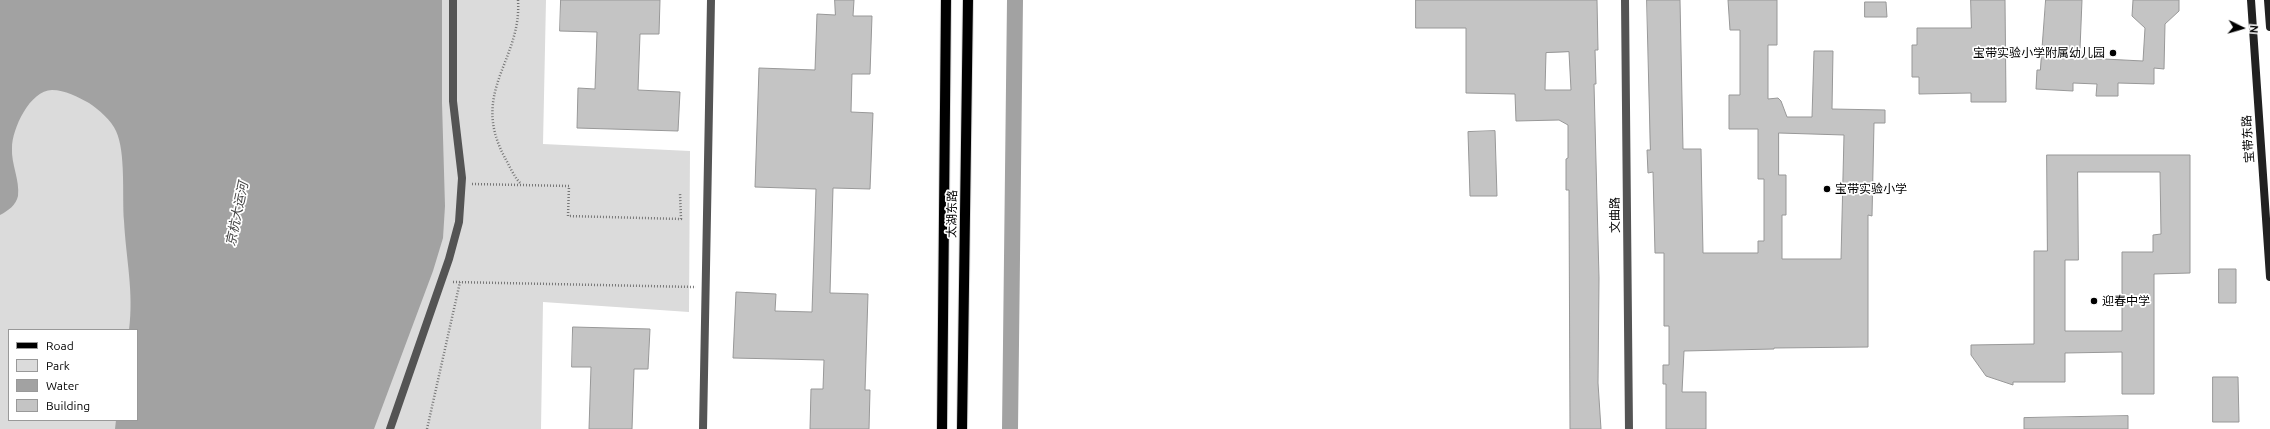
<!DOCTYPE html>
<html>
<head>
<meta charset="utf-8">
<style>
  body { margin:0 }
  #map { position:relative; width:2270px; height:429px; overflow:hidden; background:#fff; font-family:Ubuntu,sans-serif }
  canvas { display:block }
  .legend { position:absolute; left:8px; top:329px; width:130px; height:92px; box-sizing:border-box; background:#fff; border:1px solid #999; margin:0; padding:5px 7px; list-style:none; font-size:12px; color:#000 }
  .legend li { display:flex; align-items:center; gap:8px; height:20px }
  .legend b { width:20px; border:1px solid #999 }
  .north { position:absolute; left:2222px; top:8px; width:40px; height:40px; -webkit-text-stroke:3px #fff; paint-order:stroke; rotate:95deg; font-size:11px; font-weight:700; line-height:16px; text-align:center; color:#000 }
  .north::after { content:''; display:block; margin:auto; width:14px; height:18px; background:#000; clip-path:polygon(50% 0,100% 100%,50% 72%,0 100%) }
</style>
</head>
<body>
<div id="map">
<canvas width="2270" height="429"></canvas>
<ul class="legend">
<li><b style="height:5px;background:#000"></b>Road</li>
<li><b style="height:11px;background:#dbdbdb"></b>Park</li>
<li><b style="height:11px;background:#a2a2a2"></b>Water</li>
<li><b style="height:11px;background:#c4c4c4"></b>Building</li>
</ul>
<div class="north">N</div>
</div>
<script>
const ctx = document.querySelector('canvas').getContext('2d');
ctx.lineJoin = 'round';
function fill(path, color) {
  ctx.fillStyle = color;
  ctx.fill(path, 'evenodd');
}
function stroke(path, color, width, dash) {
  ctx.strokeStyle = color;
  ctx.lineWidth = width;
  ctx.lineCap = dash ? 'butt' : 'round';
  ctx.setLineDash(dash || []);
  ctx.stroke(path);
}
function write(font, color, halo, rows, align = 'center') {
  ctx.font = font + ' Ubuntu,"Noto Sans SC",sans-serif';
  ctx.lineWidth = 3.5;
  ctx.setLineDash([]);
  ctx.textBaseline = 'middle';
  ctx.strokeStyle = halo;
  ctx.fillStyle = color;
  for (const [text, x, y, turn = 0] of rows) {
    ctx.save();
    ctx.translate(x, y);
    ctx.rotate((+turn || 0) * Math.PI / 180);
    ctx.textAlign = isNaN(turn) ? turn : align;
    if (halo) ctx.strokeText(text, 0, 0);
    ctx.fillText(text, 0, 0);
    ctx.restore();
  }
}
const green = new Path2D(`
  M0 0H546L543 144 690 151 689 312 543 302 541 429H0ZM9 330H137V420H9Z`);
const water = new Path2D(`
  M0 0H442V103L445 206 443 238 433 271 374 429H115L116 420H137V330H129C134 292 126 259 124 221 122 197 126 152 116 131 112 121 98 109 89 103 78 97 65 90 52 90 30 90 12 129 12 148 11 164 20 180 18 196 16 205 8 211 0 215Z
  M1007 0H1023L1018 429H1002Z`);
const building = new Path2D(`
  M561 0H660L659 34H640L638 90 680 92 678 131 577 128 578 88 595 89 597 32 560 31Z
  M835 0H854L853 16H872L870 74H852L851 112 873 113 870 189 833 188 830 293 868 294 865 390H870L869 429H810L811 389H823L824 360 733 358 736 292 776 294 775 311 812 312 816 189 755 187 759 68 815 70 817 14 835 15Z
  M1416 0H1597L1598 50H1595L1596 84H1594L1599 278 1598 383 1601 429H1570L1569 190H1566V159L1568 158V125L1559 120 1516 121 1515 94 1466 93V28H1416ZM1569 52 1571 90H1545L1546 53Z
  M1647 0H1680L1683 149H1701L1703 253H1758V241H1764V179H1758V129H1729V95H1740V30H1730L1728 0H1777V45H1768V99L1778 98 1781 101 1787 117H1812L1814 51H1833L1832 109 1885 110V123H1874L1872 216 1868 215V347L1774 348V349L1684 351 1682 392H1706V429H1666V384H1663V365H1669V326H1664V253H1655L1653 172 1648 173 1647 150H1650ZM1779 133 1844 135 1841 259H1782V215H1786V175H1779Z
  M1971 0H2005L2006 102H1971V93L1919 94V77H1912V45H1917V28H1971Z
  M2046 0H2082L2080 49 2085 58 2143 61 2145 28 2132 16 2133 0H2179V11L2165 24 2164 69 2154 68V84L2118 83V96H2096L2097 84 2073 83V91L2036 89 2037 70H2040Z
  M1865 2H1886L1887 17H1865Z
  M1495 131 1497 196H1470L1468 132Z
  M2047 155H2190V273L2154 274V394H2122V352L2065 353V382H2013V385L1986 376 1971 355V345L2034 344V251H2047ZM2078 172H2160L2161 234 2153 235V252H2122V331H2065V260H2078Z
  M2219 269H2236V303H2219Z
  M573 327 650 329 648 369H634L632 429H589L591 367H572Z
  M2213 377H2238L2239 422H2213Z
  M2128 416V429H2024V418Z`);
const path = new Path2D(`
  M518 0C522 60 470 91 504 156 509 165 514 177 521 184
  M472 184 569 186 568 216 681 219 680 193
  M453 282 696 287
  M427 429 460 282`);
const pedestrian = new Path2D(`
  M390 429 449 259 459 222 462 178 453 101V0`);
const minor = new Path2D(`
  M703 429 711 0`);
const tertiary = new Path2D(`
  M1625 0 1629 429`);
const secondary = new Path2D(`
  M2251 0 2270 277
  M2268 0 2270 27`);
const primary = new Path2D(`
  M942 429 946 0
  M962 429 968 0`);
const markers = [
  [2113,53,4,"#000"],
  [1827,189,4,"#000"],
  [2094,301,4,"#000"]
];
const poiNames = [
  ["宝带实验小学附属幼儿园",2105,53,"right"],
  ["宝带实验小学",1835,189],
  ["迎春中学",2102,301]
];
const streetNames = [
  ["宝带东路",2248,139,-94],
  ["太湖东路",952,214,-89],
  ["文曲路",1615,215,-91]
];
const waterNames = [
  ["京杭大运河",237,214,-78]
];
fill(green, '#dbdbdb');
fill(water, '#a2a2a2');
fill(building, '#c4c4c4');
stroke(building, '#989898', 1);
stroke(primary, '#dbdbdb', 12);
stroke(path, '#767676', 2.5, [1, 2]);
stroke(pedestrian, '#545454', 8);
stroke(minor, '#545454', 8);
stroke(tertiary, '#545454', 8);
stroke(secondary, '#212121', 8);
stroke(primary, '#000', 10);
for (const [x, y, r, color] of markers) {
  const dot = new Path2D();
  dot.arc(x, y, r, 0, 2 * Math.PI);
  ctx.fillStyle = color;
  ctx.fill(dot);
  stroke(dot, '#fff', 1.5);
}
write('12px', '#000', '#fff', poiNames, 'left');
write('12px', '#000', '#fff', streetNames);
write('italic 13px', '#434343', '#fff', waterNames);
</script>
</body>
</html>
